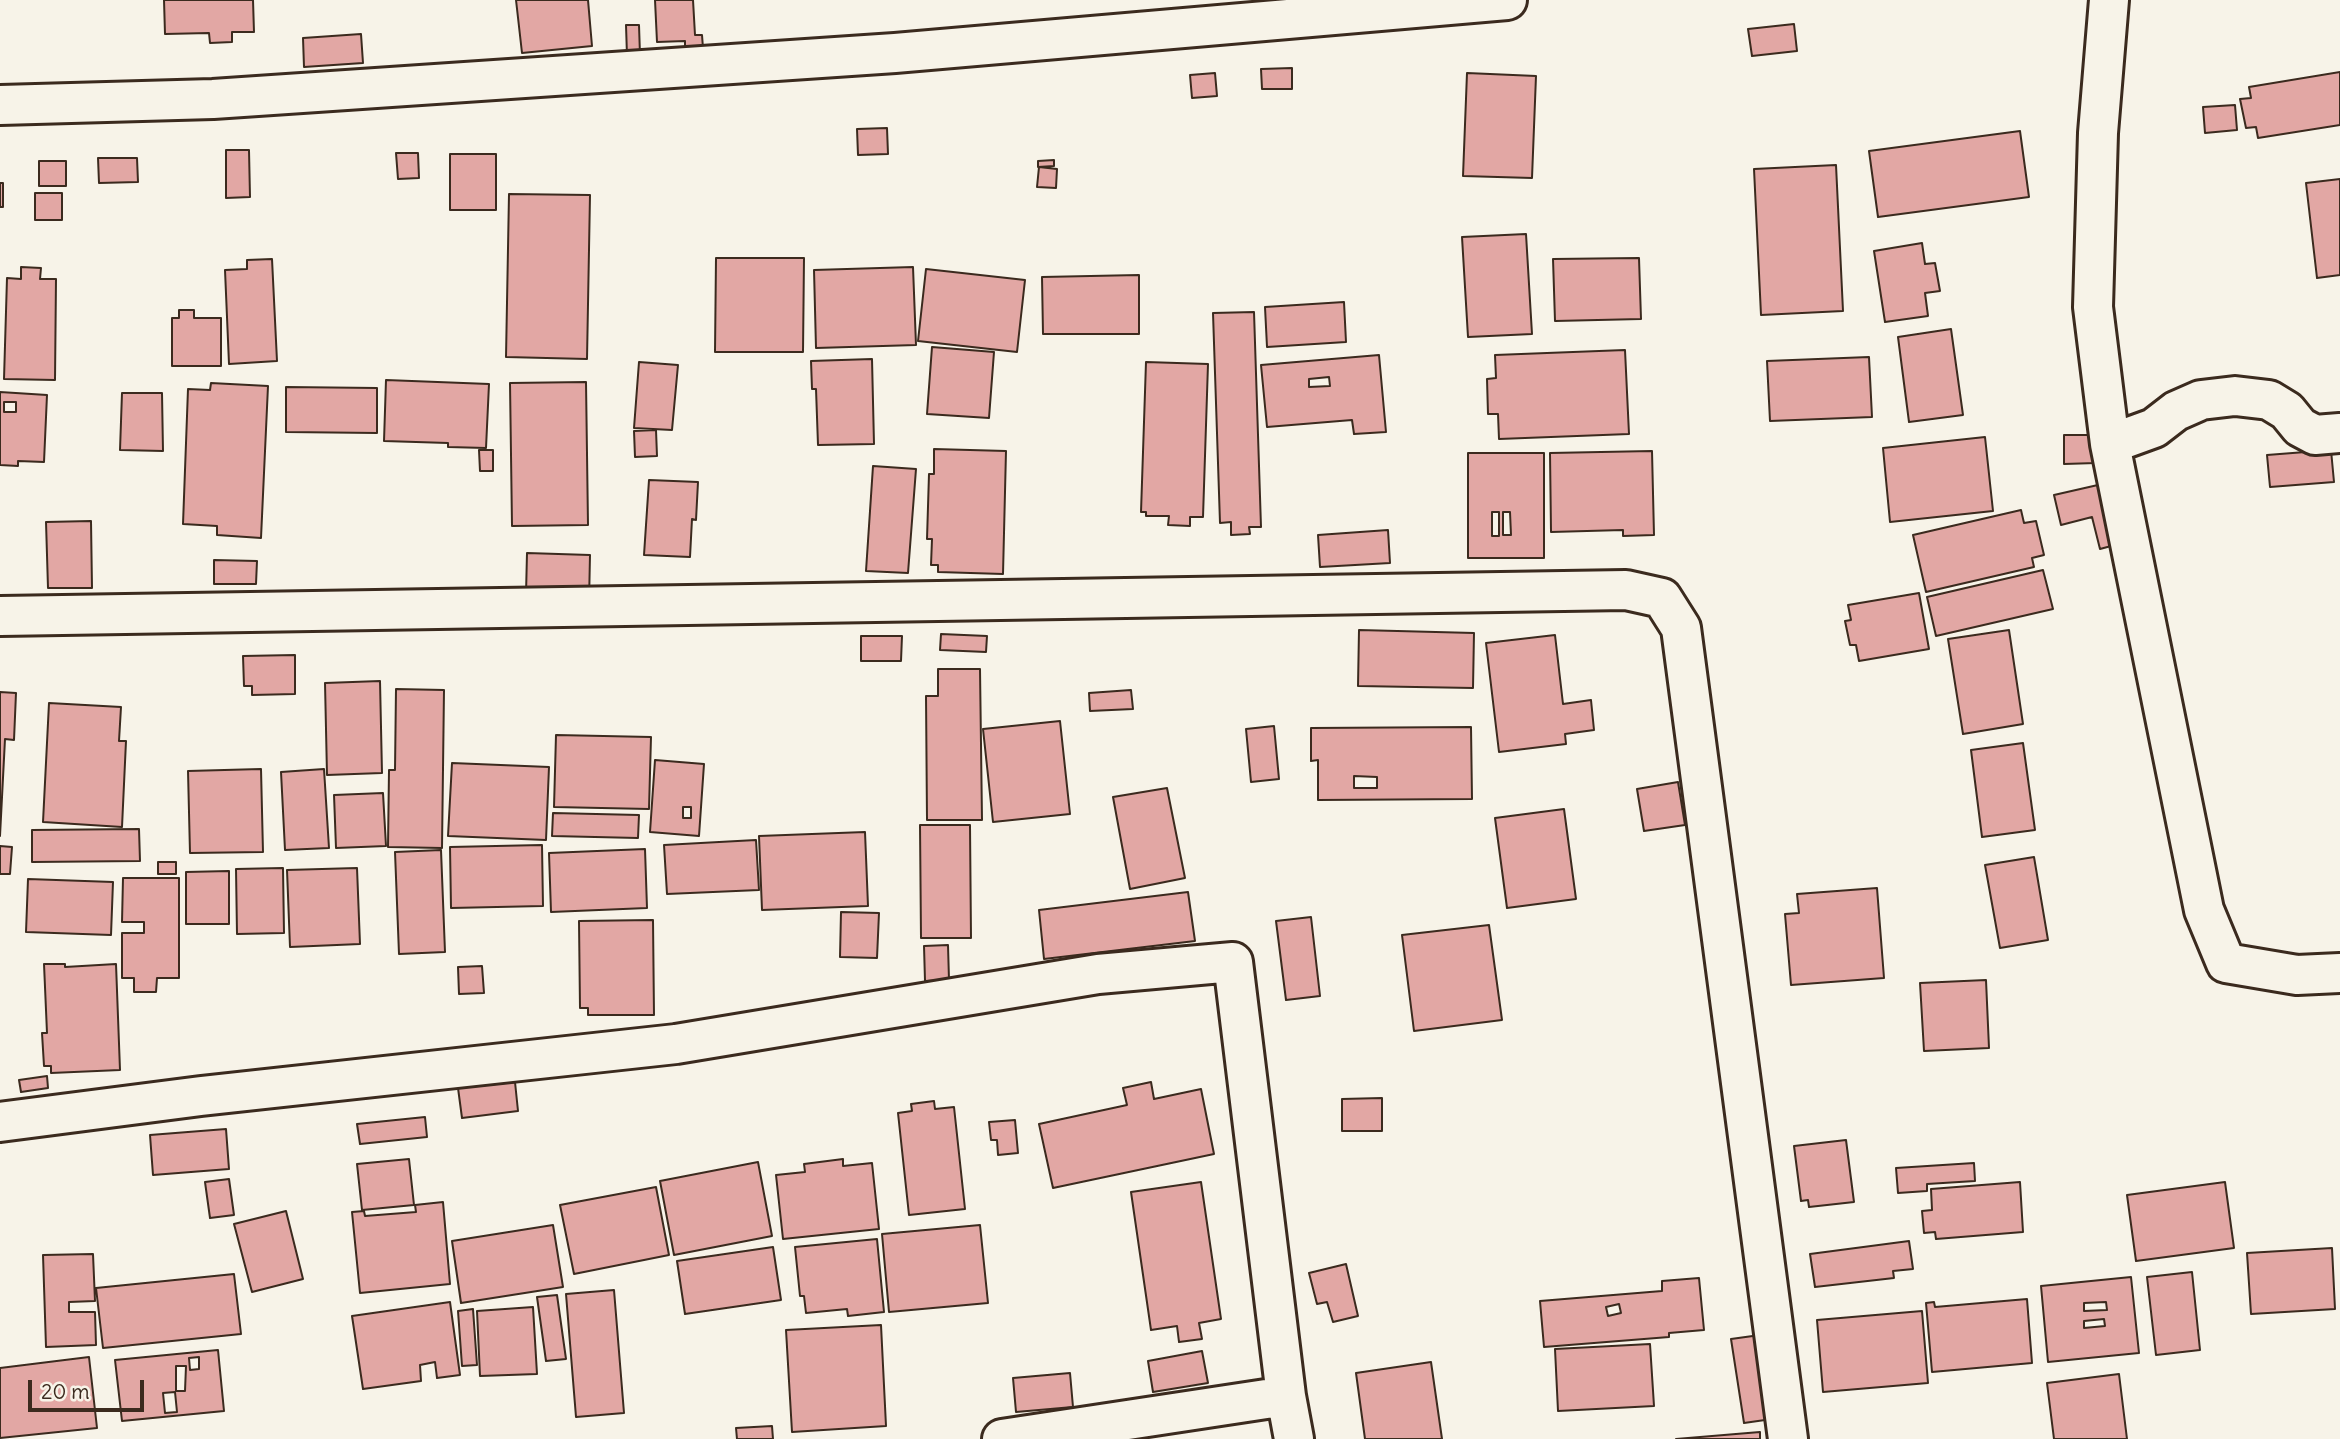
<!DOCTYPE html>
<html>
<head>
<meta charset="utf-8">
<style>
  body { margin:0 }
  #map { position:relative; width:2340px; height:1439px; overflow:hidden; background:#f7f3e8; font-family:Delius,sans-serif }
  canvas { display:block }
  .scale { position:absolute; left:28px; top:1380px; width:116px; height:32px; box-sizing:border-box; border:4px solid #3b2a1e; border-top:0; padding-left:9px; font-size:21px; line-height:24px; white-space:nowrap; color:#3b2a1e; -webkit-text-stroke:5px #f7f3e8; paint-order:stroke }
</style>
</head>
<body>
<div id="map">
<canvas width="2340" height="1439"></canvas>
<div class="scale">20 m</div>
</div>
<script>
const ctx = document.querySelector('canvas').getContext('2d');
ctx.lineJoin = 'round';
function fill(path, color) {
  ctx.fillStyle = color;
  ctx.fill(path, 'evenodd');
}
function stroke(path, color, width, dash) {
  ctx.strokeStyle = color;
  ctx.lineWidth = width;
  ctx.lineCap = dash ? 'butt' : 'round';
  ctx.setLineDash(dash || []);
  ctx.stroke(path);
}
const building = new Path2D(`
  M164 0H253L254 32H232V42L210 43 209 33 165 34Z
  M516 0H588L592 46 522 53Z
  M655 0H693L695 35H702L703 48 685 49V41L657 42Z
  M1794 24 1797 51 1752 56 1748 29Z
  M626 25H639L640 55 627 56Z
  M361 34 363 63 304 67 303 38Z
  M1292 68V89H1262L1261 69Z
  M2340 72V125L2258 138 2256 127 2246 128 2240 99 2251 98 2249 87Z
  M1215 73 1217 96 1192 98 1190 75Z
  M1467 73 1536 76 1532 178 1463 176Z
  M2235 105 2237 130 2205 133 2203 107Z
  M887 128 888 154 858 155 857 129Z
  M2020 131 2029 197 1878 217 1869 151Z
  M226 150H249L250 197 226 198Z
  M396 153H418L419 178 398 179Z
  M450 154H496V210H450Z
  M98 158H137L138 182 99 183Z
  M1054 160V166L1038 167V161Z
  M39 161H66V186H39Z
  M1836 165 1843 311 1761 315 1754 169Z
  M1039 167 1057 169 1056 188 1037 187Z
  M2340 179V275L2317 278 2306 183Z
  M0 183H3V207H0Z
  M35 193H62V220H35Z
  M509 194 590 195 587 359 506 357Z
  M1526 234 1532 334 1468 337 1462 237Z
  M1922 243 1925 264 1935 263 1940 291 1925 293 1928 316 1885 322 1874 251Z
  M716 258H804L803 352H715Z
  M1639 258 1641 319 1555 321 1553 259Z
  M272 259 277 361 229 364 225 270 247 269V260Z
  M21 267 41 268 40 279H56L55 380 4 379 7 278 21 279Z
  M913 267 916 345 816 348 814 270Z
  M926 269 1025 280 1017 352 918 341Z
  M1139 275V334H1043L1042 277Z
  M1344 302 1346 342 1267 347 1265 307Z
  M179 310H194V318H221V366H172V318H179Z
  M1254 312 1261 527H1249L1250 534 1231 535V522L1220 523 1213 313Z
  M1951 329 1963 415 1909 422 1898 337Z
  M932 347 994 352 989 418 927 414Z
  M1625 350 1629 434 1499 439 1498 414H1488L1487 379 1496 378 1495 355Z
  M1379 355 1386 432 1354 434 1352 420 1267 427 1261 365ZM1329 377 1330 386 1309 387V379Z
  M1869 357 1872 417 1770 421 1767 361Z
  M872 359 874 444 818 445 816 389H812L811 361Z
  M639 362 678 365 672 430 634 428Z
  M1146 362 1208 364 1203 517H1190V526L1168 525 1169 516H1146V512H1141Z
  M386 380 489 384 486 448 448 447V443L384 441Z
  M586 382 588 525 512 526 510 383Z
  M211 383 268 386 261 538 217 535V526L183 524 188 389 210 390Z
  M286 387 377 388V433L286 432Z
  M0 392 47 395 44 462 18 461V466L0 465ZM4 402H16V412H4Z
  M122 393H162L163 451 120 450Z
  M656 430 657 456 635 457 634 431Z
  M2064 435H2096V463L2064 464Z
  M1985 437 1993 511 1890 522 1883 448Z
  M934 449 1006 451 1003 574 938 572V565H931L932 539H927L929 474H934Z
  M479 450H493V471H480Z
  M2331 450 2334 482 2270 487 2267 455Z
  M1652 451 1654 535 1623 536V530L1551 532 1550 453Z
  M1468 453H1544V558H1468ZM1492 512H1499V536H1492ZM1503 512H1510L1511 535H1503Z
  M873 466 916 469 908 573 866 571Z
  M649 480 698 482 696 520 692 519 690 557 644 555Z
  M2111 482 2126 542 2100 549 2092 517 2061 525 2054 495Z
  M2021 510 2024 523 2036 521 2044 555 2032 558 2034 567 1926 592 1913 535Z
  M91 521 92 588H48L46 522Z
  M1388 530 1390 563 1320 567 1318 535Z
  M527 553 590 555 589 603 526 594Z
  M214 560 257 561 256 584H214Z
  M2043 570 2053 609 1936 636 1927 597Z
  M1919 593 1929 649 1859 661 1856 645H1850L1845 621 1851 620 1848 605Z
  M1359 630 1474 633 1473 688 1358 686Z
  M2009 630 2023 724 1963 734 1948 639Z
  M941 634 987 636 986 652 940 650Z
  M1555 635 1563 704 1591 700 1594 730 1565 734 1566 744 1499 752 1486 643Z
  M861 636H902L901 661H861Z
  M295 655V694L252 695V686H244L243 656Z
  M938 669H980L982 820H927L926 696H938Z
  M380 681 382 773 327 775 325 683Z
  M396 689 444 690 442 848 388 847 389 770H395Z
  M1131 690 1133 709 1090 711 1089 693Z
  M0 692 16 693 14 740 5 739 0 836Z
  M49 703 121 707 119 741H126L122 827 43 822Z
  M1060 721 1070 814 993 822 983 729Z
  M1274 726 1279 779 1251 782 1246 729Z
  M1471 727 1472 799 1318 800V760L1311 761V728ZM1354 776 1377 777V788H1354Z
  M556 735 651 737 649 809 554 807Z
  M2023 743 2035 830 1982 837 1971 750Z
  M655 760 704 764 699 836 650 832ZM683 807H691V818H683Z
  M452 763 549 767 546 840 448 836Z
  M261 769 263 852 190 853 188 771Z
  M324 769 329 848 285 850 281 772Z
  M1678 782 1685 825 1644 831 1637 789Z
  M1167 788 1185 878 1130 889 1113 797Z
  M383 793 386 846 336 848 334 795Z
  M1564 809 1576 899 1507 908 1495 818Z
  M553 813 639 815 638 838 552 836Z
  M920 825H970L971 938H921Z
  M139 829 140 861 32 862V830Z
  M865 832 868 906 762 910 759 836Z
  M756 840 759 890 667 894 664 845Z
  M542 845 543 906 451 908 450 847Z
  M0 846 12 847 10 874H0Z
  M645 849 647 908 551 912 549 853Z
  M441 850 445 952 399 954 395 852Z
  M2034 857 2048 940 2000 948 1985 865Z
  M158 862H176V874H158Z
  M283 868 284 933 237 934 236 869Z
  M357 868 360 944 290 947 287 870Z
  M229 871V924H186V872Z
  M123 878H179V978H157L156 992H134V978H122V933H144V922H122Z
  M28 879 113 882 111 935 26 932Z
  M1877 888 1884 978 1791 985 1785 914 1799 913 1797 894Z
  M1188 892 1195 941 1044 959 1039 910Z
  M841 912 879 913 877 958 840 957Z
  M1311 917 1320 996 1286 1000 1276 921Z
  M653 920 654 1015H588V1008H580L579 921Z
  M1489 925 1502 1020 1414 1031 1402 935Z
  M948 945 949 980 925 981 924 946Z
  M44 964H65V967L116 964 120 1070 51 1073V1066H44L42 1033H47Z
  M482 966 484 993 459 994 458 967Z
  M1986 980 1989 1048 1924 1051 1920 983Z
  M47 1076 48 1088 21 1092 19 1080Z
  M515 1082 518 1111 462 1118 458 1088Z
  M1151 1082 1154 1099 1201 1089 1214 1154 1053 1188 1039 1124 1127 1105 1123 1088Z
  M1382 1098V1131H1342V1099Z
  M934 1101 935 1109 954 1107 965 1209 909 1215 898 1113 912 1111 911 1104Z
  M425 1117 427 1137 360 1144 357 1124Z
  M1015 1120 1018 1153 998 1155 997 1140H991L989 1122Z
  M226 1129 229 1169 153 1175 150 1135Z
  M1846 1140 1854 1202 1809 1207 1808 1200 1801 1201 1794 1146Z
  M409 1159 414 1205 362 1210 357 1164Z
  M843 1159V1166L872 1163 879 1229 783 1239 776 1175 805 1172 804 1164Z
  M758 1162 772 1236 674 1255 660 1181Z
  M1974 1163 1975 1181 1927 1184V1191L1898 1193 1896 1168Z
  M229 1179 234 1215 210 1218 205 1182Z
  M1201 1182 1221 1319 1199 1323 1202 1339 1179 1342 1177 1326 1151 1330 1131 1192Z
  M2020 1182 2023 1232 1936 1239 1935 1232 1924 1233 1922 1211 1932 1210 1931 1189Z
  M2225 1182 2234 1248 2136 1261 2127 1195Z
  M656 1187 669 1255 574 1274 560 1205Z
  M443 1202 450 1284 360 1293 352 1212 364 1211 365 1216 416 1212 415 1205Z
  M286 1211 303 1279 252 1292 234 1224Z
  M553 1225 563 1287 461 1303 452 1241Z
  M980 1225 988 1303 889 1312 882 1234Z
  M877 1239 884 1312 848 1316 847 1309 806 1313 804 1296H800L795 1247Z
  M1909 1241 1913 1269 1893 1271 1894 1278 1815 1287 1810 1254Z
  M773 1247 781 1300 685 1314 677 1261Z
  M2332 1248 2335 1309 2251 1314 2247 1253Z
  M93 1254 95 1301 69 1302V1312H95L96 1345 46 1347 43 1255Z
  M1346 1264 1358 1316 1333 1322 1327 1302 1317 1304 1309 1273Z
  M2192 1272 2200 1350 2156 1355 2147 1277Z
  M234 1274 241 1334 103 1348 96 1288Z
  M2131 1277 2139 1353 2048 1362 2041 1286ZM2106 1302 2107 1310 2084 1311V1303ZM2104 1319 2105 1326 2084 1328V1321Z
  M1699 1278 1704 1330 1669 1333V1337L1544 1347 1540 1301 1662 1291V1281ZM1619 1304 1621 1313 1608 1316 1606 1307Z
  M614 1290 624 1413 576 1417 566 1294Z
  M557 1295 566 1359 546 1361 537 1297Z
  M2027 1299 2032 1363 1932 1372 1926 1303 1934 1302 1935 1307Z
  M450 1302 460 1375 437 1378 435 1362 420 1365 421 1381 363 1389 352 1316Z
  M533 1307 537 1374 480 1376 477 1311Z
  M473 1309 477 1365 462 1366 458 1311Z
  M1922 1311 1928 1383 1823 1392 1817 1320Z
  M881 1325 886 1426 792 1432 786 1330Z
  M1760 1335 1772 1419 1744 1423 1731 1339Z
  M1650 1344 1654 1406 1558 1411 1555 1349Z
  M218 1350 224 1411 122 1421 115 1360ZM199 1357V1369L190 1370 189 1358ZM176 1366H186L185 1391H176ZM175 1392 177 1412 165 1413 163 1393Z
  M1202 1351 1208 1383 1153 1392 1148 1361Z
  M89 1357 97 1428 0 1438V1368Z
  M1431 1362 1442 1439H1365L1356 1373Z
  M1070 1373 1073 1407 1016 1412 1013 1378Z
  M2119 1374 2127 1439H2054L2047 1383Z
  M772 1426 773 1439H737L736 1428Z
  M1760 1432V1439H1676Z`);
const minor = new Path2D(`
  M2109 0 2098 133 2093 307 2110 444 2204 910 2226 963 2297 975 2340 973
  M0 105 213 99 895 53 1507 0
  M2110 444 2154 428 2176 411 2201 400 2235 396 2269 400 2287 411 2300 427 2315 435 2340 433
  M0 616 1626 590 1662 598 1681 628 1788 1439
  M0 1122 201 1096 676 1044 1098 974 1233 962 1286 1396 1294 1439
  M1002 1439 1286 1396`);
fill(building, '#e2a7a4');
stroke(building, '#3b2a1e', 2);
stroke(minor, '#3b2a1e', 44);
stroke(minor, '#f7f3e8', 38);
</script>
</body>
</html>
